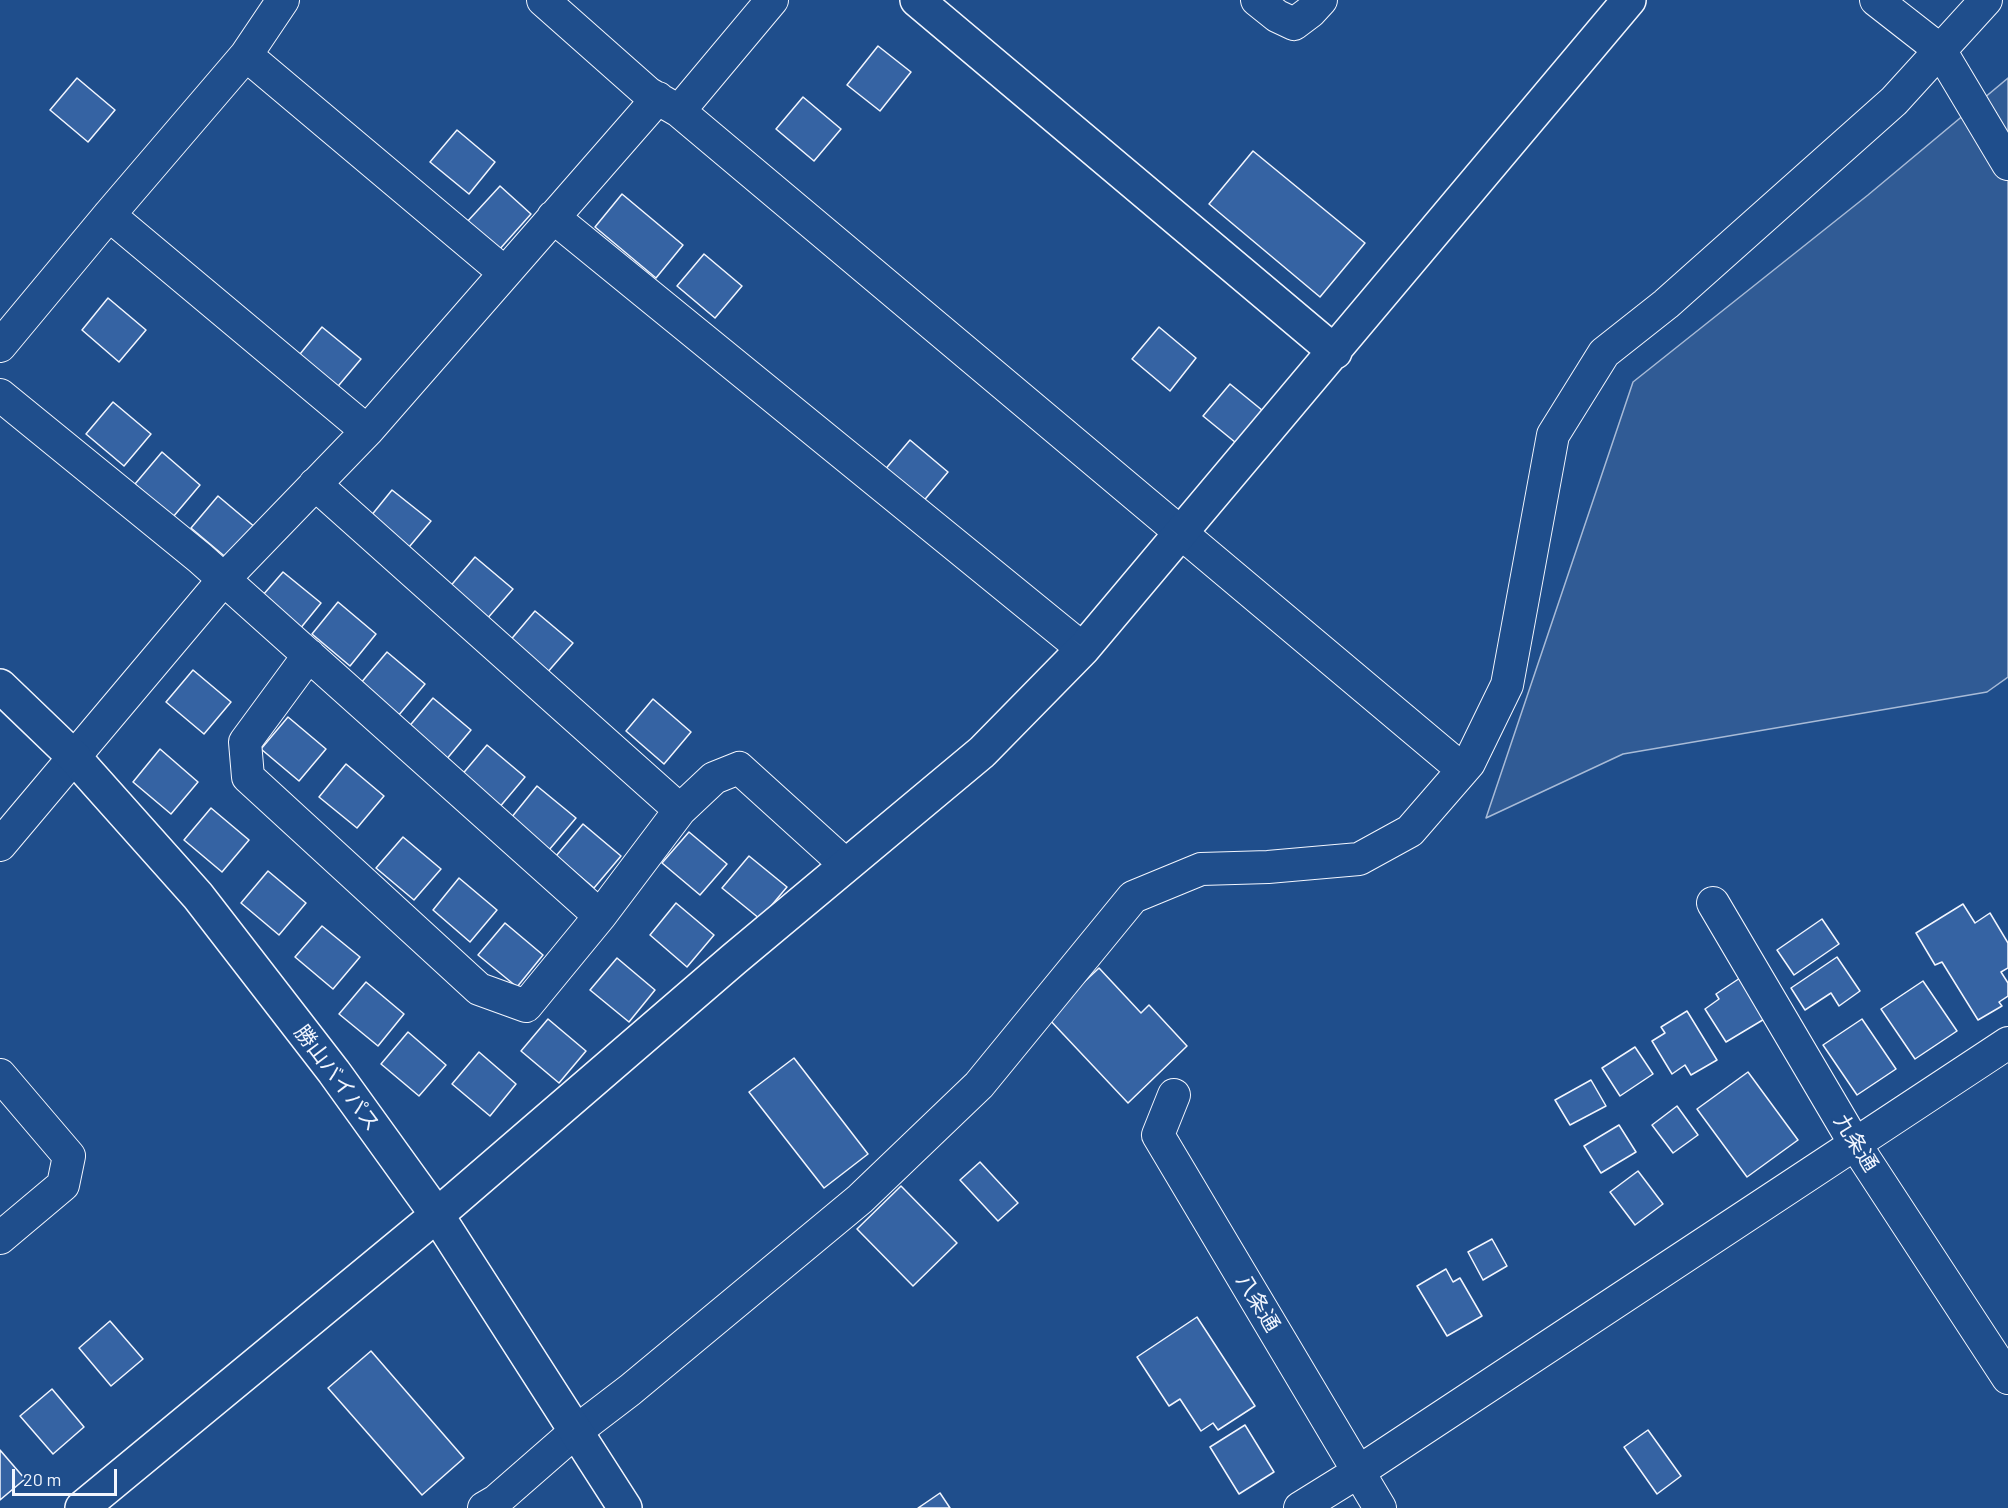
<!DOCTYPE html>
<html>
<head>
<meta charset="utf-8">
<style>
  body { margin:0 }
  #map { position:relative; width:2008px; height:1508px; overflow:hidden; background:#1f4e8c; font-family:Barlow,sans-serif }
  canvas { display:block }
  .scale { position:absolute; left:12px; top:1469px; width:105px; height:27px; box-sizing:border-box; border:3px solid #f2f6ff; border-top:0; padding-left:8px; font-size:18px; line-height:21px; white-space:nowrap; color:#f2f6ff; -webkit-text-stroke:4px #1f4e8c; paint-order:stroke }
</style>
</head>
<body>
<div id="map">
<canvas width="2008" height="1508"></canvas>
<div class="scale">20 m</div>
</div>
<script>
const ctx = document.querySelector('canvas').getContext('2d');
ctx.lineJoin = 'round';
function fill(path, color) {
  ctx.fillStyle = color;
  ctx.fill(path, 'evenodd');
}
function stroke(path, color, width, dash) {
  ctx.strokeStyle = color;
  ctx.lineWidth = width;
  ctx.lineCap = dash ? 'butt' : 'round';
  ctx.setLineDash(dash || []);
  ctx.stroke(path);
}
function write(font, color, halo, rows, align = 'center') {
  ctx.font = font + ' Barlow,"Noto Sans JP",sans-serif';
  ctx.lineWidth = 4.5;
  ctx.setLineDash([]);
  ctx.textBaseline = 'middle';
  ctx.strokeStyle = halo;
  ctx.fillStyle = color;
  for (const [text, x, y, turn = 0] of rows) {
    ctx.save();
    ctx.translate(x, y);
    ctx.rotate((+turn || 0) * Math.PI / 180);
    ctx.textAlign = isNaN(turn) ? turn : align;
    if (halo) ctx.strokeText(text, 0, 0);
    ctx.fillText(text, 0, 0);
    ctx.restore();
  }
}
const built = new Path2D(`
  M2008 78V677L1987 692 1623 754 1486 818 1633 382 1868 195Z`);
const building = new Path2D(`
  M878 46 911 72 880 111 847 85Z
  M77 78 115 110 88 142 50 110Z
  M803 97 841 129 814 161 776 129Z
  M457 130 495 162 469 194 430 162Z
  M1253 151 1365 243 1320 297 1209 204Z
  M500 186 531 214 498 251 466 223Z
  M622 194 683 245 656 278 595 227Z
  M704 254 742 286 715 318 677 286Z
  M108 298 146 330 119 362 82 330Z
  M322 327 361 359 334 391 296 359Z
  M1159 327 1196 358 1170 391 1132 359Z
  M1230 384 1268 415 1241 447 1203 416Z
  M113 402 151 434 124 466 86 434Z
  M910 440 948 472 921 504 883 472Z
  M162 452 200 485 173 517 135 484Z
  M392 490 431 521 404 553 366 522Z
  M218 496 256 528 229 560 191 528Z
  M475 557 513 589 486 620 448 589Z
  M283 572 321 603 295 635 256 603Z
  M338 602 376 634 350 666 312 634Z
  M535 611 573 643 546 674 508 643Z
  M387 652 425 684 398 716 360 684Z
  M193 670 231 702 204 734 166 702Z
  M433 698 471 730 445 761 407 729Z
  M653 699 691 732 664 764 626 731Z
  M288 717 326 749 299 781 261 749Z
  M487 745 525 777 498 809 460 777Z
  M160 749 198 782 171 814 133 782Z
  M346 764 384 796 357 828 319 797Z
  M537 786 576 818 549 850 511 818Z
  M211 808 249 840 222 872 184 840Z
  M583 824 621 856 594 888 556 856Z
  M689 832 727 864 700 895 662 863Z
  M403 837 441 869 414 900 376 868Z
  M749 856 787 887 760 919 722 888Z
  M268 871 306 903 279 935 241 903Z
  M459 878 497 910 470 942 433 910Z
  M676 903 714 935 687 967 650 935Z
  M1963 904 1975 923 1990 913 2008 943V968L2001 972 2008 983V996L1999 1002 2002 1006 1978 1020 1942 962 1935 965 1916 933Z
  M1822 919 1839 944 1794 975 1777 950Z
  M505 923 543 955 517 987 478 955Z
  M322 926 360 957 333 989 295 957Z
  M1837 957 1860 991 1839 1006 1831 993 1805 1010 1791 988Z
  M617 958 655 990 629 1022 590 990Z
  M1099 968 1141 1013 1149 1005 1187 1046 1128 1103 1047 1017Z
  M1740 978 1766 1018 1726 1042 1705 1009 1719 999 1716 994Z
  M1923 981 1957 1031 1915 1059 1881 1009Z
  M366 982 404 1014 378 1046 339 1014Z
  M1687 1011 1717 1060 1691 1075 1685 1065 1672 1074 1652 1041 1665 1033 1661 1027Z
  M548 1019 586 1051 559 1083 521 1051Z
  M1862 1019 1896 1069 1857 1095 1823 1045Z
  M408 1032 446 1065 419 1096 381 1064Z
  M1635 1047 1653 1074 1620 1096 1602 1068Z
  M479 1052 516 1084 490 1116 452 1084Z
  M794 1058 868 1154 824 1188 749 1092Z
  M1748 1072 1798 1140 1747 1177 1697 1109Z
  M1591 1080 1606 1106 1570 1125 1555 1100Z
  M1677 1106 1698 1135 1673 1153 1652 1125Z
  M1619 1125 1636 1152 1601 1173 1584 1146Z
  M980 1162 1018 1203 998 1221 960 1180Z
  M1638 1171 1663 1204 1635 1225 1610 1192Z
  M901 1186 957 1243 913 1286 857 1229Z
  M1492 1239 1507 1266 1483 1280 1468 1252Z
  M1446 1269 1453 1282 1460 1278 1482 1316 1447 1336 1417 1286Z
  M1197 1317 1255 1406 1218 1430 1213 1423 1201 1431 1180 1399 1169 1406 1137 1357Z
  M110 1321 143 1359 111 1386 79 1348Z
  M371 1351 464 1458 422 1495 328 1388Z
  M52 1389 84 1427 53 1454 20 1416Z
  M1245 1425 1274 1472 1239 1494 1210 1447Z
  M1648 1430 1681 1476 1657 1494 1624 1447Z
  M0 1450 25 1479 0 1500Z
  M940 1493 950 1508H918Z`);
const street = new Path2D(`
  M543 0 648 93 679 111 1463 770
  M1257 0 1277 16 1294 24 1310 12 1321 0
  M1876 0 1940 50 2008 164
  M246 55 505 273
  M679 111 772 0
  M109 215 367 431
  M553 217 1083 649
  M0 346 109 215 246 55 283 0
  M0 395 200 558 600 916
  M315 484 680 810
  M309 655 245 742 248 777 479 989 526 1006 600 916 680 810 714 778 739 768 846 865
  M0 845 224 579 367 431 658 98
  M1713 903 1855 1144 2008 1378
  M0 1075 69 1156 63 1185 0 1238
  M1174 1095 1158 1135 1380 1508
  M484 1508 496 1501 575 1432 630 1390 860 1199 979 1085 1133 897 1201 869 1268 867 1359 859 1410 831 1469 763 1507 685 1553 435 1604 353 1666 304 1894 101 1986 0
  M1300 1508 1358 1472 2008 1043`);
const secondary = new Path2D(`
  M917 0 1335 352
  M0 686 74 757 198 896 334 1072 437 1215 625 1508
  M82 1508 437 1215 734 959 982 752 1083 649 1629 0`);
const streetNames = [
  ["勝山バイパス",337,1078,53],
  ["九条通",1856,1143,58],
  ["八条通",1258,1303,59]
];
fill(built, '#305b95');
stroke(built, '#a8bbd7', 1.5);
fill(building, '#3563a3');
stroke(building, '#f2f6ff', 1.5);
stroke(street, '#f2f6ff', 34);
stroke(secondary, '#f2f6ff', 36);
stroke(street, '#1f4e8c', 32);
stroke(secondary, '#1f4e8c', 33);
write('21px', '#f2f6ff', '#1f4e8c', streetNames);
</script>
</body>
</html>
